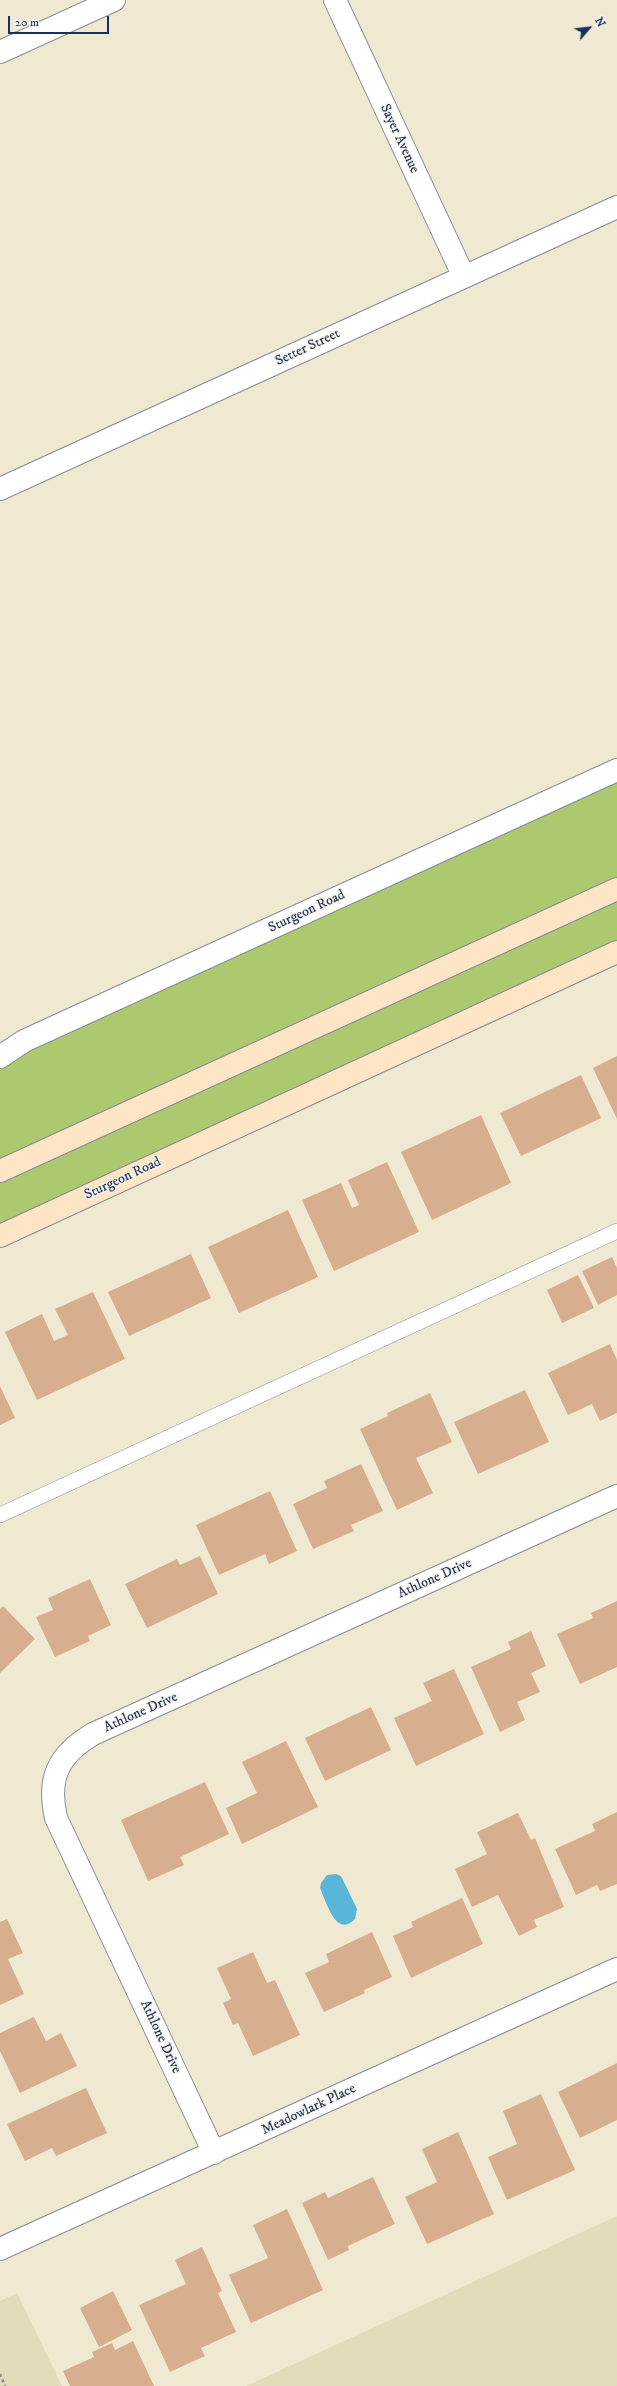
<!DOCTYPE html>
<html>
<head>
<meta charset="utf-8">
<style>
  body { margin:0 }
  #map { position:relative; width:617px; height:2386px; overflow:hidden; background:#f0e9d2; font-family:"IM FELL DW Pica",serif }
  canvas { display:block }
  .north { position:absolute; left:569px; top:8px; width:40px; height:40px; -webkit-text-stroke:3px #f7f3e8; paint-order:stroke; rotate:62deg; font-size:11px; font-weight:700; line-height:16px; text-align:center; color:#1b2f5e }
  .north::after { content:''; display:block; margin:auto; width:14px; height:18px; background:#1b2f5e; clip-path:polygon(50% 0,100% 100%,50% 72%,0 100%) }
  .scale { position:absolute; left:8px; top:16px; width:101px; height:18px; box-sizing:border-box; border:2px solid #1b2f5e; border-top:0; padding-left:5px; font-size:12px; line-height:14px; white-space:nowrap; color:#1b2f5e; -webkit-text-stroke:3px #f7f3e8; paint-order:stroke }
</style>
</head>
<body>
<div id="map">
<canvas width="617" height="2386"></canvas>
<div class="north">N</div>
<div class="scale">20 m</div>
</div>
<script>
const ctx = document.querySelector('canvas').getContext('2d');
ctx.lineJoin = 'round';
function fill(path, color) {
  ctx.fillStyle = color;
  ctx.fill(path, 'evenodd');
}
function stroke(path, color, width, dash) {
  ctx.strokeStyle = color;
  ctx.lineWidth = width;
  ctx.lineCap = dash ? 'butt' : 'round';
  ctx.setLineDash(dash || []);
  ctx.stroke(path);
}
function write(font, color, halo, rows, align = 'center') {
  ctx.font = font + ' "IM FELL DW Pica",serif';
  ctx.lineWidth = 3;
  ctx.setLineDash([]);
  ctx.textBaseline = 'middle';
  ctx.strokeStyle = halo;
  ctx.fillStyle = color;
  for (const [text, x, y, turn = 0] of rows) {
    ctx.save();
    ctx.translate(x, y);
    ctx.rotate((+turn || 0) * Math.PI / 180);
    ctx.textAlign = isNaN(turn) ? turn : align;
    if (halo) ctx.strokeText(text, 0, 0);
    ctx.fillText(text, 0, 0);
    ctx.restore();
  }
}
const built = new Path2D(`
  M617 2216V2386H246Z
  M17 2293 62 2386H0V2301Z`);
const green = new Path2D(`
  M617 770V952L0 1236V1057Z`);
const water = new Path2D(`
  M336 1874 341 1876 357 1909 355 1919C336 1939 326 1901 320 1888L321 1883 327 1875Z`);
const building = new Path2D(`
  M617 1056V1119L593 1068Z
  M581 1075 601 1118 521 1156 500 1113Z
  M481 1115 511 1183 432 1220 401 1152Z
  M387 1162 419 1232 334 1271 302 1200 341 1183 352 1208 359 1205 348 1180Z
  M288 1210 318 1277 239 1313 208 1247Z
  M191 1254 211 1298 129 1336 108 1292Z
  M612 1257 617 1268V1295L598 1305 582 1271Z
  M578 1275 594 1308 562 1323 547 1290Z
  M93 1292 125 1359 37 1400 5 1332 42 1314 54 1341 68 1335 55 1309Z
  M610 1344 617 1360V1413L600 1421 592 1404 568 1415 548 1373Z
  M0 1386 15 1418 0 1425Z
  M525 1390 549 1442 478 1474 454 1422Z
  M430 1393 452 1442 416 1458 433 1493 397 1510 360 1429 388 1416 387 1413Z
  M361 1464 383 1511 351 1525 354 1531 313 1549 293 1504 327 1488 324 1481Z
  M270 1491 297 1551 269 1564 265 1554 219 1575 196 1525Z
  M200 1556 218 1594 147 1628 125 1584 177 1559 180 1565Z
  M90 1579 111 1625 88 1636 90 1641 55 1657 36 1617 53 1610 48 1598Z
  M617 1601V1667L580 1684 557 1634 593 1618 591 1613Z
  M3 1606 35 1639 0 1673V1609Z
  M531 1631 546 1666 531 1673 540 1692 517 1702 525 1720 500 1732 471 1667 511 1649 508 1642Z
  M454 1669 484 1734 416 1766 394 1718 432 1701 423 1683Z
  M371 1707 391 1750 325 1781 305 1738Z
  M286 1741 318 1807 242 1844 226 1808 257 1793 242 1762Z
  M205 1782 229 1834 180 1857 184 1865 148 1881 121 1820Z
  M617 1812V1884L600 1891 597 1885 576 1895 555 1849 595 1831 592 1824Z
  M518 1813 531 1840 535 1838 564 1907 534 1920 537 1927 519 1936 498 1895 472 1907 455 1869 487 1854 477 1832Z
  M462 1898 483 1944 411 1978 393 1936 413 1927 411 1922Z
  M7 1919 23 1953 8 1959 24 1994 0 2005V1922Z
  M372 1932 392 1977 364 1990 365 1993 324 2012 305 1973 329 1962 326 1954Z
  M253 1952 267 1983 275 1980 300 2035 253 2056 238 2023 233 2025 223 2003 231 1999 217 1968Z
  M34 2017 46 2041 61 2033 77 2066 20 2093 0 2051V2033Z
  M617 2063V2120L580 2138 558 2092Z
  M86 2088 107 2133 56 2156 52 2148 25 2161 7 2124Z
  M541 2094 575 2170 507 2200 488 2157 517 2144 503 2111Z
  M458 2132 494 2214 427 2244 405 2197 437 2182 422 2149Z
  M373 2177 395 2224 348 2246 349 2250 328 2260 302 2203 325 2192 328 2198Z
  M287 2209 323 2290 251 2323 229 2275 268 2258 253 2225Z
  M202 2247 222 2291 218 2293 236 2332 201 2348 205 2356 170 2372 139 2305 186 2284 175 2260Z
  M113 2291 132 2330 99 2347 80 2308Z
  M133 2341 154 2386H70L63 2371 94 2357 92 2352 112 2343 115 2350Z`);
const path = new Path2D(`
  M0 2374 5 2386`);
const lane = new Path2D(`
  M0 1515 617 1231`);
const street = new Path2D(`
  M335 0 464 277
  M0 52 114 0
  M0 489 617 207
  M0 1057 24 1041 617 770
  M214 2153 56 1818C47 1778 58 1755 93 1734L617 1496
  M0 2249 617 1969`);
const secondary = new Path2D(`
  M0 1171 617 889
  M0 1236 617 952`);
const streetNames = [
  ["Sayer Avenue",399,139,65],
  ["Setter Street",308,348,-25],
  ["Sturgeon Road",307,912,-25],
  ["Sturgeon Road",123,1179,-25],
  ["Athlone Drive",435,1579,-24],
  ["Athlone Drive",141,1713,-24],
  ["Athlone Drive",160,2037,65],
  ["Meadowlark Place",309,2110,-25]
];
fill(built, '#e2dcba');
fill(green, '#acc96f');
fill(water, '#59b6d8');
fill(building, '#d7ae8e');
stroke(lane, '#868c98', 16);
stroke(street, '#868c98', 24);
stroke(secondary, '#868c98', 24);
stroke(path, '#868c98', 2.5, [3, 3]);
stroke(lane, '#fff', 15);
stroke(street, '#fff', 22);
stroke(secondary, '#fee5c5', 22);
write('14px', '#1b2f5e', '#f7f3e8', streetNames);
</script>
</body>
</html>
